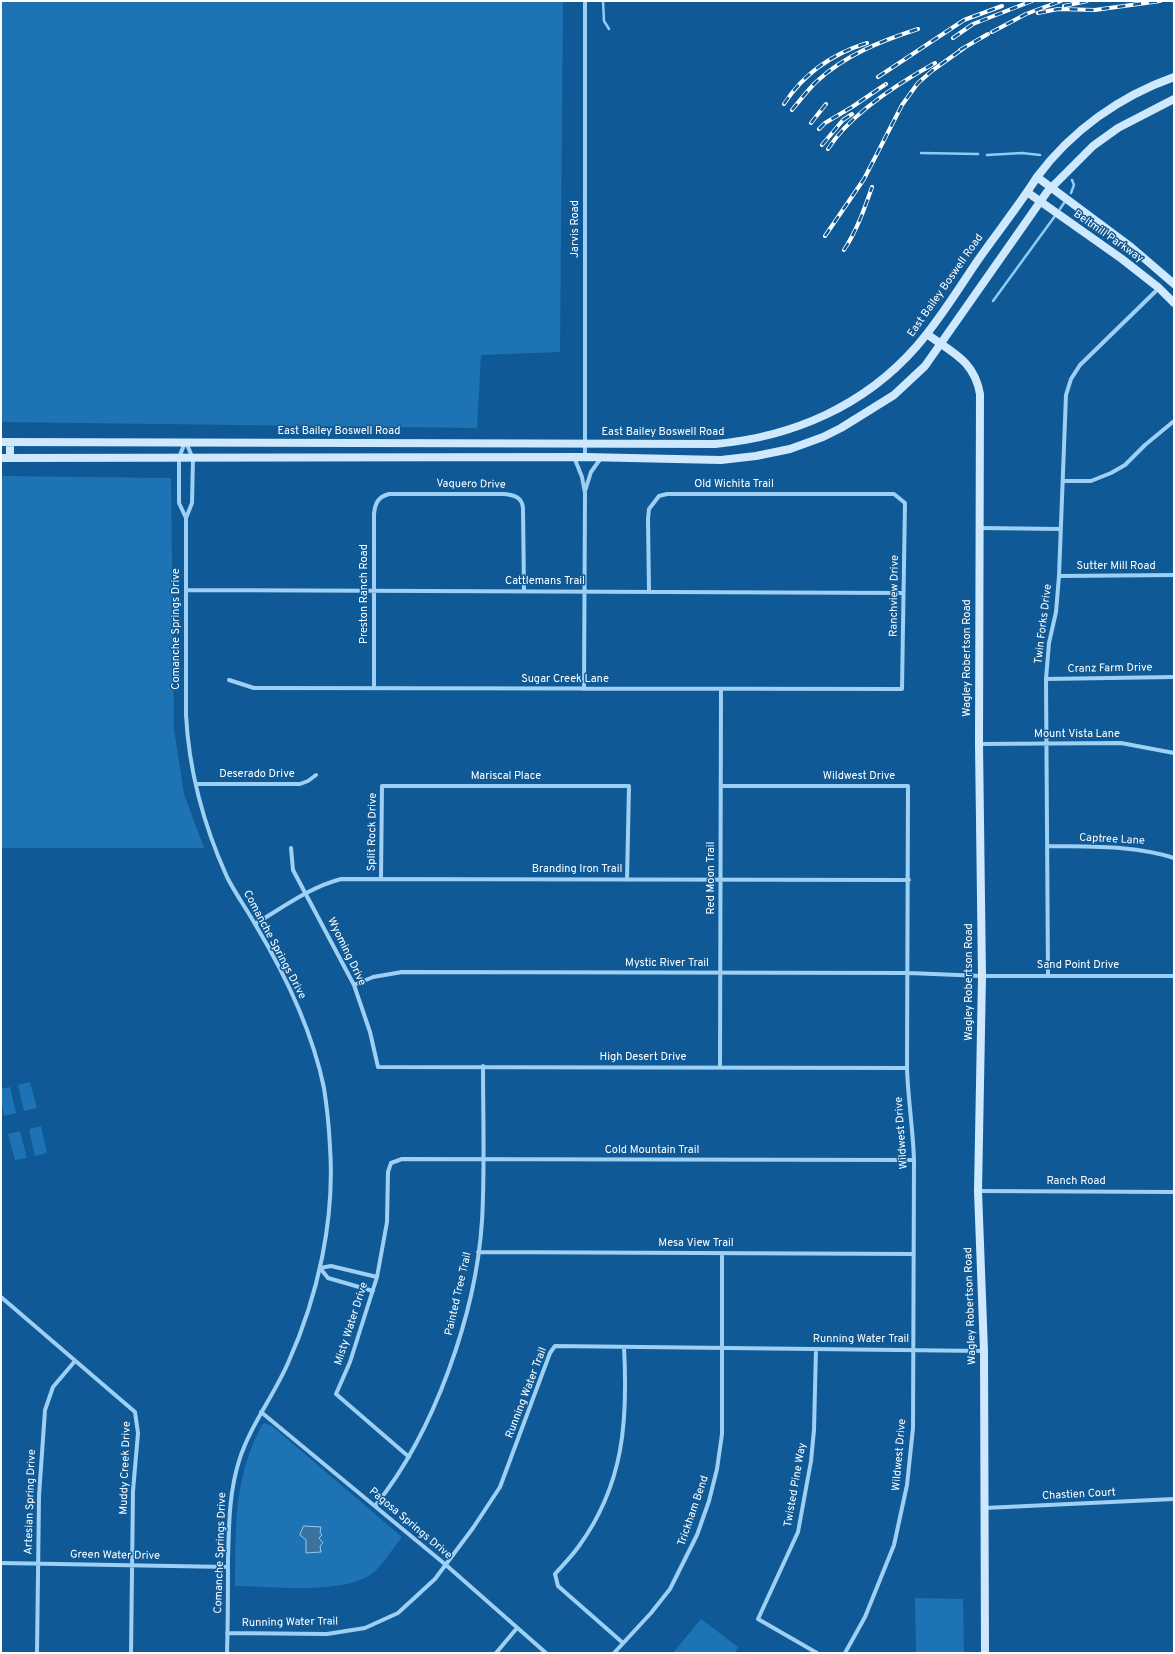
<!DOCTYPE html>
<html>
<head>
<meta charset="utf-8">
<style>
  body { margin:0 }
  #map { position:relative; width:1175px; height:1654px; overflow:hidden; background:#0f5a96; font-family:Overpass,sans-serif }
  canvas { display:block }
  .frame { position:absolute; inset:0; border:2px solid #fff; pointer-events:none }
</style>
</head>
<body>
<div id="map">
<canvas width="1175" height="1654"></canvas>
<div class="frame"></div>
</div>
<script>
const ctx = document.querySelector('canvas').getContext('2d');
ctx.lineJoin = 'round';
function fill(path, color) {
  ctx.fillStyle = color;
  ctx.fill(path, 'evenodd');
}
function stroke(path, color, width, dash) {
  ctx.strokeStyle = color;
  ctx.lineWidth = width;
  ctx.lineCap = dash ? 'butt' : 'round';
  ctx.setLineDash(dash || []);
  ctx.stroke(path);
}
function write(font, color, halo, rows, align = 'center') {
  ctx.font = font + ' Overpass,sans-serif';
  ctx.lineWidth = 3;
  ctx.setLineDash([]);
  ctx.textBaseline = 'middle';
  ctx.strokeStyle = halo;
  ctx.fillStyle = color;
  for (const [text, x, y, turn = 0] of rows) {
    ctx.save();
    ctx.translate(x, y);
    ctx.rotate((+turn || 0) * Math.PI / 180);
    ctx.textAlign = isNaN(turn) ? turn : align;
    if (halo) ctx.strokeText(text, 0, 0);
    ctx.fillText(text, 0, 0);
    ctx.restore();
  }
}
const green = new Path2D(`
  M1 1H563L560 352 481 355 477 428 1 422Z
  M1 476 171 478 174 729 184 794 204 848H1Z
  M30 1082 37 1108 24 1111 18 1085Z
  M10 1087 16 1113 4 1116 1 1102V1089Z
  M41 1126 47 1153 35 1156 29 1129Z
  M20 1131 27 1158 15 1160 8 1134Z
  M265 1423 272 1426 402 1537C393 1548 381 1568 370 1575 339 1595 272 1586 235 1586 236 1526 233 1480 262 1425Z
  M915 1598 963 1599 964 1653H916Z
  M701 1619 738 1647 735 1653H673Z`);
const water = new Path2D(`
  M304 1526 321 1527 320 1532 322 1535 319 1538 323 1543 320 1546 321 1552 306 1553V1540L300 1535Z`);
const stream = new Path2D(`
  M603 1 604 21 609 29
  M921 153 978 154
  M987 155 1022 153 1040 155
  M1071 193 1074 185 1072 180
  M1060 209 1066 200
  M993 301 1055 216`);
const street = new Path2D(`
  M585 1V457
  M185 442 179 458V503L186 518
  M186 442 193 459 192 503 186 518V715C189 771 204 826 227 877 235 893 246 908 255 924 285 974 312 1030 324 1088 327 1107 329 1127 330 1147 335 1220 318 1296 288 1363 273 1397 250 1426 239 1461 229 1493 229 1525 228 1559 228 1590 228 1622 227 1653
  M574 457 582 477 585 493 584 689
  M1063 481H1091L1111 473 1125 465 1145 445 1174 421
  M585 491 591 472 601 458
  M980 528 1060 529
  M1059 576 1174 575
  M186 590 903 593
  M1046 679 1174 677
  M229 680 254 688H263L902 689 905 503 894 494H667L659 496 649 509 648 519 649 591
  M374 687V514C375 503 378 497 389 494H504C514 495 522 497 523 508L524 591
  M979 744 1121 743 1174 753
  M196 784H300L308 781 316 775
  M722 786H908L907 1068C908 1099 913 1129 914 1160L913 1428 907 1485 894 1545 865 1617 845 1653
  M1048 846C1090 847 1133 845 1174 858
  M291 848 293 870 354 985 370 1032 378 1067 907 1068
  M381 878 382 786H629L627 880
  M255 924C282 908 310 887 341 879L909 880
  M1048 975 1046 679 1049 643 1056 612 1059 576 1066 395 1071 379 1080 365 1159 288
  M354 985 373 977 402 972 909 973 982 976H1174
  M720 1067 721 689
  M978 1191 1174 1192
  M478 1252 914 1254
  M373 1291 328 1278 320 1268 331 1266 377 1277
  M1 1297 135 1412 138 1433 133 1491 131 1653
  M816 1349 814 1430 811 1461 798 1532 758 1619 817 1653
  M261 1412 446 1565 546 1653
  M409 1457 336 1394 350 1362 377 1277 387 1222 388 1172 391 1163 402 1159 914 1160
  M375 1506C434 1433 476 1314 482 1221 485 1170 483 1118 483 1066
  M985 1508 1174 1499
  M1 1563 228 1567
  M227 1633 327 1634 365 1628 398 1613 435 1579 473 1528 500 1487 550 1353 555 1346 984 1351
  M623 1643 558 1586 555 1574C563 1565 572 1556 579 1546 624 1484 628 1421 624 1347
  M37 1653 39 1496 45 1410 53 1387 75 1361
  M496 1653 517 1628
  M614 1653 651 1613 670 1589 697 1535 709 1501 717 1469 722 1434V1254`);
const secondary = new Path2D(`
  M1037 177 1131 247 1174 284
  M1027 192 1122 259 1159 288 1174 303
  M927 334C952 353 974 360 980 394L979 744 982 976 978 1191 984 1351 985 1653
  M1 442 715 444C793 437 864 406 916 347 939 321 957 291 976 263 996 234 1018 207 1037 177 1071 131 1120 96 1174 77
  M1 458 585 457 721 460 756 456 790 449 823 437 841 428 894 395 925 366 1047 192 1093 146 1118 128 1174 99
  M10 458V442`);
const rail = new Path2D(`
  M1064 6 1087 1
  M1038 13 1058 9 1095 10 1160 1
  M992 32 1026 14 1061 1
  M953 38 973 24 1032 1
  M960 50 988 34
  M878 77 964 20 1002 6
  M784 104C804 73 832 54 867 43
  M792 110C800 100 808 90 816 82 845 55 881 41 918 29
  M811 123 826 104
  M819 129 825 123 852 107 886 84
  M822 145 843 120 852 114
  M828 149C850 114 899 83 935 63
  M825 236 864 179 902 105 918 83 933 70 964 48
  M844 250C857 230 864 210 872 187`);
const streetNames = [
  ["Jarvis Road",576,229,-90],
  ["Beltmill Parkway",1108,237,35],
  ["East Bailey Boswell Road",946,286,-55],
  ["East Bailey Boswell Road",339,432],
  ["East Bailey Boswell Road",663,433],
  ["Vaquero Drive",471,485,1],
  ["Old Wichita Trail",734,485],
  ["Sutter Mill Road",1116,567],
  ["Cattlemans Trail",545,582],
  ["Preston Ranch Road",365,594,-90],
  ["Ranchview Drive",895,596,-89],
  ["Twin Forks Drive",1044,624,-83],
  ["Comanche Springs Drive",177,629,-90],
  ["Wagley Robertson Road",968,658,-90],
  ["Cranz Farm Drive",1110,669,-1],
  ["Sugar Creek Lane",565,680],
  ["Mount Vista Lane",1077,735],
  ["Deserado Drive",257,775],
  ["Mariscal Place",506,777],
  ["Wildwest Drive",859,777],
  ["Split Rock Drive",373,832,-89],
  ["Captree Lane",1112,840,3],
  ["Branding Iron Trail",577,870],
  ["Red Moon Trail",712,878,-90],
  ["Comanche Springs Drive",274,945,62],
  ["Wyoming Drive",346,952,64],
  ["Mystic River Trail",667,964],
  ["Sand Point Drive",1078,966],
  ["Wagley Robertson Road",970,982,-90],
  ["High Desert Drive",643,1058],
  ["Wildwest Drive",902,1133,-94],
  ["Cold Mountain Trail",652,1151],
  ["Ranch Road",1076,1182],
  ["Mesa View Trail",696,1244],
  ["Painted Tree Trail",459,1294,-77],
  ["Wagley Robertson Road",971,1306,-92],
  ["Misty Water Drive",352,1324,-72],
  ["Running Water Trail",861,1340],
  ["Running Water Trail",527,1393,-69],
  ["Wildwest Drive",900,1455,-85],
  ["Muddy Creek Drive",126,1468,-88],
  ["Twisted Pine Way",796,1485,-80],
  ["Chastien Court",1079,1495,-3],
  ["Artesian Spring Drive",31,1502,-88],
  ["Trickham Bend",694,1511,-71],
  ["Pagosa Springs Drive",410,1524,40],
  ["Comanche Springs Drive",221,1553,-88],
  ["Green Water Drive",115,1556,1],
  ["Running Water Trail",290,1623,-1]
];
fill(green, '#1d73b4');
fill(water, '#3d729e');
stroke(water, '#8fccf8', 1);
stroke(stream, '#8fccf8', 2.5);
stroke(street, '#9ecff4', 4);
stroke(secondary, '#cee8fd', 8);
stroke(rail, '#fff', 4);
stroke(rail, '#0f5a96', 2.5, [8]);
write('11px', '#fff', '#0f5a96', streetNames);
</script>
</body>
</html>
